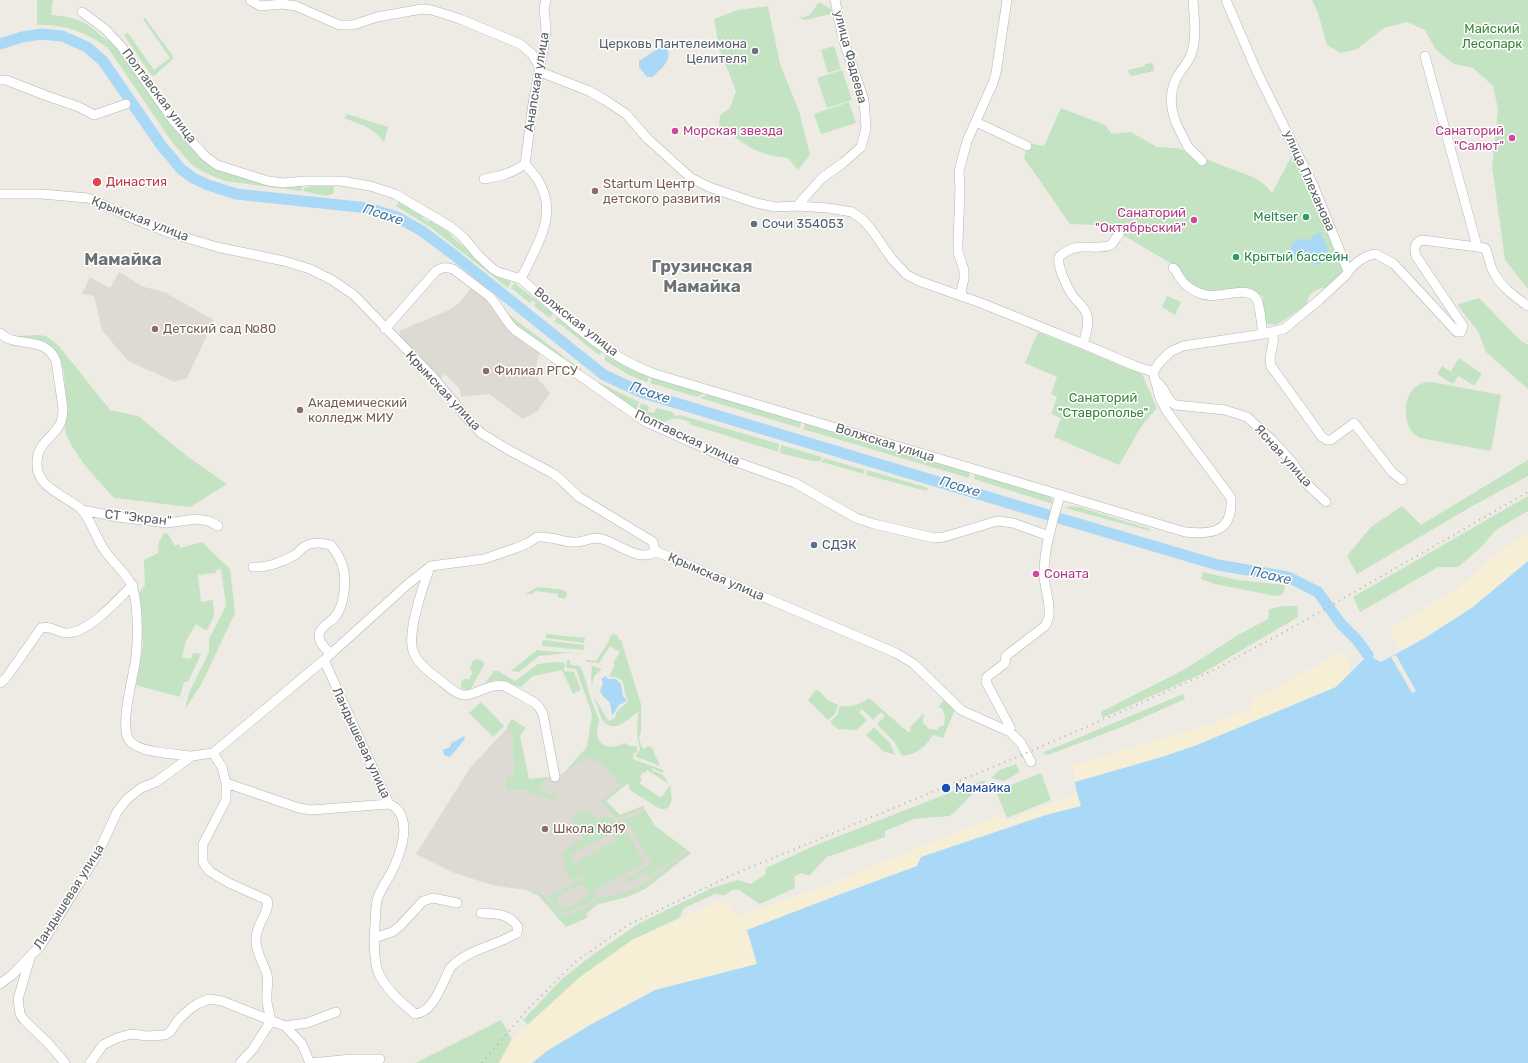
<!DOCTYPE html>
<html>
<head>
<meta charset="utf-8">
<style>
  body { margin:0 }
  canvas { display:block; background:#edebe4 }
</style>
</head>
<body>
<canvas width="1528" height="1063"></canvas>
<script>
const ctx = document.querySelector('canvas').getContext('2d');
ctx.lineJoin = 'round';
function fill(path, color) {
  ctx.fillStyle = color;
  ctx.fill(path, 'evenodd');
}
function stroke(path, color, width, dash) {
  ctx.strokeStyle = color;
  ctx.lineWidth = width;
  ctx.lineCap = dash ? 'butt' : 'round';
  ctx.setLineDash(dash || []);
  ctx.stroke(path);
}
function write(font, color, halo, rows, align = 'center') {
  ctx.font = font + ' Rubik,sans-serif';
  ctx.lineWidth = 3;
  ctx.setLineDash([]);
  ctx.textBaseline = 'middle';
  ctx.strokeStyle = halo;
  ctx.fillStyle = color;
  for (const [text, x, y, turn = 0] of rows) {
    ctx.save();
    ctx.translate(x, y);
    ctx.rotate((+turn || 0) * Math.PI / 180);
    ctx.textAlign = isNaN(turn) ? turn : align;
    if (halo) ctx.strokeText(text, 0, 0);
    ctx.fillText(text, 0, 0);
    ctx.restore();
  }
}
const education = new Path2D(`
  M119 272 144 287 164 292 214 320 187 378 175 382 128 361 102 330 94 296 82 294 90 277 110 288Z
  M472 287 490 300 540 352 537 361 536 372 539 380 550 393 538 411 523 419 489 394 461 397 460 389 445 374 440 379 404 344 399 331 449 310 459 303Z
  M508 727 512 735 514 777 529 779 558 776 564 773 587 747 628 783 606 801 620 815 643 806 655 826 691 853 645 889 627 897 598 904 586 914 588 917 566 927 538 895 527 890 496 886 476 880 452 872 416 854 470 768Z`);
const green = new Path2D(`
  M37 0H53L51 15C65 16 76 18 88 25 97 31 106 42 117 44L208 162 285 186 294 188 295 185H302L301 191 225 181 201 171 190 163 172 142 108 48C87 33 63 23 37 25Z
  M1312 0H1528V289L1505 260 1492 166 1498 109 1493 86 1473 68 1454 64 1436 50 1425 30 1407 22 1384 28 1357 49 1341 53 1327 45 1318 13Z
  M818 3H821L835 12V13L805 20 797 16C809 20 812 12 818 3Z
  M768 6 780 64 799 111 810 155 798 170 788 158C754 155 745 144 719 125L720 115 730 108 736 91 719 48 714 19 738 10Z
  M145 18 173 56V59L154 76 151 75 124 35 128 33 154 70 170 58 143 19Z
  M834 46 841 69 828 73 821 50Z
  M1153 63 1154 71 1132 76 1129 74 1128 70 1145 66V64Z
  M842 70 852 100 827 108 817 78Z
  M849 102 856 123 821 134 814 114Z
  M1061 108 1105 125 1112 134 1131 132 1157 147 1177 148 1250 176C1260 180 1266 185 1272 193L1294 152 1344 273 1326 288H1321L1313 292 1309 296 1306 305 1277 325 1262 323 1263 296 1245 291 1206 292 1194 288 1172 264 1123 235 1115 233 1116 229 1096 225 1070 224 1024 158 1028 143 1044 146Z
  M347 114 388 127 384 142C374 128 360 124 344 118Z
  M312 186H334L333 194C323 198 312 192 303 191L304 188Z
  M399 201C406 205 416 214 423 216L422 218 429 222 430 220C437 226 450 230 453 238L466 248 494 275 511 282 508 288 430 227 396 206Z
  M514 283 553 313 550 318 534 306 536 303 532 300 530 303 511 288Z
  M1167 296 1181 302 1175 315 1162 307Z
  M1479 298 1520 340 1528 345V389L1486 352 1478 331 1457 305Z
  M500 308 582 370 581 371 564 357 562 358 535 340 526 337Z
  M558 317 618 362 649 377 647 382 629 375 606 361 604 359 606 355 602 352 599 355 560 324H558L554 321Z
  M1038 332 1142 374 1157 408 1141 427 1119 465 1054 437 1061 418 1051 414 1057 397 1051 394 1057 377 1025 363Z
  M38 335 46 336 59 346 110 410 138 416 188 457 227 484 190 507 114 498C98 480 70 452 65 429 63 423 66 417 66 411 65 395 67 359 53 349 46 345 23 340 15 338L16 336Z
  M1459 358 1482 374 1474 386 1451 371Z
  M1442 366 1458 376 1453 384 1437 374Z
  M652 377 705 393 697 397 650 383Z
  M598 382 639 402 636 411 596 386Z
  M1432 382 1501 395 1491 451 1420 438C1417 436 1414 434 1412 432 1402 418 1403 389 1423 383 1426 382 1429 382 1432 382Z
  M708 394 801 422 800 428 700 398Z
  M641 403 649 406 648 412 654 413 656 408 672 412 676 416 680 415 779 444 778 452 689 424 690 422C678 418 675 416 664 422L638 412Z
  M805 424 970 472 969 478 803 429Z
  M781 445 822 457 821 461H812L780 453Z
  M824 458 865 470 864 474 822 462Z
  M1528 460V476L1474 505 1357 574 1347 556 1371 527 1402 506 1421 525Z
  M867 470 928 488 927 491 866 475Z
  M975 474 1047 495 1052 499 1053 504 974 479Z
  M1528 496V511L1497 529 1480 548 1458 567H1438L1360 612 1353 597Z
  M1069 506 1079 507 1150 529V531L1065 508Z
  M164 533 168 534 175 546 179 544 180 548 202 542 230 569 235 613 201 685 185 709 189 693 209 652V639L226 606 221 569 216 570V573L198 575 201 602 213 600 214 615 208 629 205 630 196 624 186 641 182 657 191 659 193 653 201 654 188 682H184L180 697 136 685 143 646 138 594 145 585 144 560 158 553 159 542Z
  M1203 572 1237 580 1285 585 1284 591 1282 595 1276 596 1215 584 1201 579Z
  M538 587 564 590 567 593V596L564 599 558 597V594L536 591 532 594H525Z
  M1284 606H1297L1298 617 1201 674 1102 718 1101 712 1187 668 1238 635 1268 619 1269 609Z
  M546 634 585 638 584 643 546 638Z
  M613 634 617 635 619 639 621 640 641 704V732L639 739 643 749 649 746 652 748 660 766 635 756 640 750 637 734 638 711C631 718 614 734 604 722 601 719 599 713 598 708 592 694 590 682 592 666L602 669 595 675C586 694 601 705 608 721L615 718C618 705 625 708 628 700 621 689 629 676 609 677L615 664 613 663 620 652 610 646 599 663 586 662V660L596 661 609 641 610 636Z
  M543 640 584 645V650L542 646Z
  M537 650C554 652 566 652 583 654L566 653 539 656 519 672 511 671Z
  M476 659 481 660 484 663V665L470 690 463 689C460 687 460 681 464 679H469L473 672 470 669 472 662Z
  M567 660H570V665L580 666C585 676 587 686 590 696 592 704 597 712 599 720 599 723 597 727 597 732 598 749 612 749 625 743L629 746H636L638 751 633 754V759L663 770V773L652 768V770L663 775 669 784 647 770 645 773 643 772 640 777 642 779 639 783 661 798 670 785 672 799 669 807 665 809H660L630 790 628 783 606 801 620 815 643 806 644 809 619 817 617 819 601 801 621 786C612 775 599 757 584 758L564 773 587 747 592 714 576 669 566 668Z
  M557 662 565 663 564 671 574 672 581 690 573 694 562 670 533 676 521 687C505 684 504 676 485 683L494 671H498L515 681 538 664Z
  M816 690H818L828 700 838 705 835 714 828 720 808 700Z
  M1183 694 1185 699 1122 727 1048 755 1042 753Z
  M869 698 908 732 911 731 910 727 924 713 923 723 929 729 937 730 940 726H944L945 717 942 708H938L944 699 956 707 943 738 933 735C925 747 916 755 902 756L895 743 877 724 885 716 881 712 873 720 862 709 859 712 867 720 857 730 840 729 839 730 830 722 837 715 840 706C851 707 860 705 869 698Z
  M481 702 504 726 493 737 469 713Z
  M512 719 526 728 520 736 529 779 549 777V779L543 781 545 785 540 787 542 794 547 793 549 796 555 795 557 799 548 800 547 798 537 797V794H529V790H506L505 777H514L512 735 507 726Z
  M874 727 890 743 895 755 883 751 866 735Z
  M1016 764 1020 772 1004 781 991 778 999 770Z
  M1041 773 1051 800 1007 818 996 791Z
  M987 780 950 816 914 819 885 831V837L827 857 809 876 801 873 794 877 795 888 760 904 739 890H732L725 895 715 894 684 908 679 918 632 940 579 978 528 1025 523 1020 562 979 591 956 638 924 712 888 737 880 751 884 765 875 766 868 816 845 972 784Z
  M582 809 587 815 591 812 598 820 606 816 613 818 624 835 628 833 644 863 593 891 596 897 587 904 564 914 547 897 569 886 571 889 556 898 563 911 589 895 582 883 572 889 570 885 578 881 582 880 587 883 592 889 584 879 580 878 572 880C566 872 562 862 563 852L584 838 571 816ZM613 833 616 840 577 862 586 880 570 855Z
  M646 811 655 826 686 849 661 869 658 868 655 864H653L656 869V872L650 877 648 876 644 872C637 877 628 884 620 883L652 863 628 824 622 828 618 822Z
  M688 851 691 853 645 889 627 897 598 904 586 914 588 917 566 927 539 896 527 890 540 892 564 917 588 907 597 899 626 892 637 888 650 880Z
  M501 1020 512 1039 499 1063H415Z`);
const sand = new Path2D(`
  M1528 532V561L1473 607 1401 651 1389 629 1457 589 1491 558Z
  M1344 651 1351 671 1336 687 1197 745 1162 757 1075 782 1073 765 1185 732 1192 731 1251 708 1253 699Z
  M1077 793 1082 806 1046 815 921 857 917 866 833 897 747 930 742 915 829 884 999 815 1007 822Z
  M719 901 728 905 737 916H741L757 964 655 990 590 1025 547 1051 532 1063H499L512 1039 579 978 632 940Z`);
const water = new Path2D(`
  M662 46 667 48C673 61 661 68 653 77H647L639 67V61Z
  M1320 232 1328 249V251C1320 253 1323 258 1320 264 1311 267 1310 260 1304 257 1302 256 1299 257 1297 257 1289 253 1289 243 1297 240 1301 238 1305 240 1310 240L1314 235Z
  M1528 561V1063H532L547 1051 590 1025 655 990 757 964 747 930 833 897 917 866 921 857 1046 815 1081 806 1077 793 1075 782 1162 757 1197 745 1336 687 1368 655 1381 662 1425 638 1473 607Z
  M606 676 608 679H616L621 684 623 696 627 701 619 705 612 716 610 703 602 695 600 691 603 683 601 679Z
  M464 736 465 739 450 757 444 755 443 750 450 747 452 742 456 741Z`);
const pier = new Path2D(`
  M1396 655 1416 691 1412 693 1391 657Z`);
const river = new Path2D(`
  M0 44 22 37 42 34 62 36 87 47 103 61 161 145 181 169 193 178 208 185 236 194 368 208 397 217 422 231 454 255 604 375 643 393 1028 509 1218 565 1288 577 1318 592 1341 624 1357 640 1368 655`);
const minor = new Path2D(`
  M250 0 260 6 282 4 296 6 339 25H353L377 17 422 9 432 10 460 19 520 44 532 54 543 73 589 91 605 100 626 114 648 139 691 178 709 187 756 203 775 207 797 206 828 208 852 212 863 220 871 229 892 259 907 275 919 281 981 303 1083 344 1135 366 1153 372
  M1193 0C1194 17 1197 35 1192 52 1189 63 1179 71 1175 81 1167 101 1173 119 1183 137 1185 140 1186 145 1189 148 1193 152 1198 156 1202 161
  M1226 0 1257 72 1313 185 1348 271
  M82 12 105 29 121 46 173 120 205 156 217 165 268 181 284 183 304 181H341L370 186 395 194 451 227 463 237 479 256 493 269 498 272 521 279
  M1425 56 1477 246
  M0 80H6L47 96 79 107 94 115 126 104
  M976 122 1027 146
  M525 164C529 169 535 175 538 180 560 216 535 247 521 279 562 314 603 356 655 374L1185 532C1212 535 1233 532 1231 498L1166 410 1160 398 1153 372 1159 363 1170 352 1183 346 1263 334 1284 329 1319 300 1346 275C1352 265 1364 255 1376 254L1394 264 1457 332H1461L1463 326 1416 256C1414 250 1414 242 1422 240L1485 248C1489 255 1489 264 1493 271 1500 286 1515 297 1528 306
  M525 164 533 103 544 46 546 30 544 8 546 0
  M484 179C501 176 510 174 525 164
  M0 194H41L88 198 130 217 170 233 217 247 284 261 310 269 332 280 354 295 434 378 467 418 481 433 507 449 552 473 559 478 579 497 650 540 653 542 655 551
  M797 206 822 178 843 163 861 147 866 128 864 100 843 39 835 0
  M1173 268C1177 270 1177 274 1180 278 1184 284 1192 290 1199 293 1204 295 1212 296 1217 295 1228 295 1248 287 1256 298 1261 306 1261 325 1263 334
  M963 296 961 291 964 279V270L958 252V242L960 189 959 171 967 141 993 83 996 73 1007 0
  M385 329 436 271C442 267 446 267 453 269L489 296C499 306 504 320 515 330L646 422 731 460 795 483 856 518 874 524 934 538 944 537 997 521 1013 523 1049 536
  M1272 332C1277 343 1267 354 1271 366L1322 437 1327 440H1331L1354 423 1392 472 1402 480
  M0 333C16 349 45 334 56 361L63 408C63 414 62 421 59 426 50 440 37 444 37 463 36 488 65 495 81 509 90 518 97 540 105 551 114 564 131 577 134 593 138 611 138 638 136 657 134 675 119 725 129 740 137 753 178 754 192 756
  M1083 344C1086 334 1089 325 1087 315 1085 307 1077 302 1072 295 1067 287 1057 266 1059 257 1078 239 1092 252 1111 245L1119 234
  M1157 382C1166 388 1166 401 1176 405L1225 410 1247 417 1272 440 1292 462 1307 484 1326 502
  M82 510 118 517 167 523 196 519 209 521 218 526
  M655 551 896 653 914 664 961 710 1010 732 1021 743 1031 762
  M253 567C266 568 283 562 295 555 298 553 300 549 304 547 312 541 323 543 331 545 335 551 340 557 342 564 347 578 345 605 335 617 330 623 319 627 319 636 319 643 326 649 331 654
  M430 567C423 586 407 633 413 651 417 663 430 673 440 680 446 685 455 694 463 695 475 696 488 683 505 686L535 703 539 707 543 714 555 777
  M324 660 389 804
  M0 683 6 678 41 628C51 625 58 633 68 633 90 632 117 600 133 585
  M1010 732V727L986 682 987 677 1005 663 1006 656 1045 626C1055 611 1044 591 1044 574 1044 547 1053 521 1060 495
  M213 753 222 767 226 783V800L203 844V862L209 871 229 883 267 900C271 910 256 925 256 938 255 951 263 962 267 974 269 983 266 993 267 1002 268 1008 270 1015 271 1021L253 1049 240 1063
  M226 783 299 808 311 810 389 804
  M389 804C392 805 395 807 397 809 412 826 399 858 390 875 386 882 381 889 378 897 375 905 376 915 375 924 374 938 373 963 380 976 388 991 402 1003 415 1014 430 1013 438 994 444 981 446 977 448 971 451 967 468 949 496 946 517 933L518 927C509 913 496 914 481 913
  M374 938 392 932 400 926 423 901 433 898 457 903
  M30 958 18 999 20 1014 25 1021 48 1043 65 1063
  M0 984 12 975 41 945 98 853 117 812 127 799 141 788 156 782 192 756 213 753 324 660 408 584 431 566 484 559 516 548 528 543 537 537H542C554 537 565 543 576 542 583 542 590 538 597 538 613 539 641 565 655 551
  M285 1026 302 1044 310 1063
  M90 1063 103 1045 117 1038 131 1034 147 1036 165 1035 170 1032 179 1019 191 1008 197 1004 209 999 222 1001 285 1026 307 1023 336 1012
  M311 1063 352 1059H380`);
const rail = new Path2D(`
  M482 1063 528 1009 575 962 628 925 732 875 1017 757 1123 711 1214 670 1297 625 1528 492`);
const markers = [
  [755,51,4,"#6b7280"],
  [675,131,4,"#d1479c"],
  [1512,138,4,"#d1479c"],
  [97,182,5,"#e0444e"],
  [595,191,4,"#8d6e63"],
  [1306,217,4,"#2e9e5b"],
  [1194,220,4,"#d1479c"],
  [754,224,4,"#5c6f8a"],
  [1236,257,4,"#2e9e5b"],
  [155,329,4,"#8d6e63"],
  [486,371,4,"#8d6e63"],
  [300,410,4,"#8d6e63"],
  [814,545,4,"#5c6f8a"],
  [1036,574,4,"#d1479c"],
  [946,788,5,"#1a4fb4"],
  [545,829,4,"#8d6e63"]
];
const parkNames = [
  ["Майский",1492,29],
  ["Лесопарк",1492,44],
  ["Санаторий",1103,398],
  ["\"Ставрополье\"",1103,413]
];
const worshipNames = [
  ["Церковь Пантелеимона",747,44],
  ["Целителя",747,59]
];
const streetNames = [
  ["улица Фадеева",850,57,75],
  ["Анапская улица",537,82,-81],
  ["Полтавская улица",159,96,53],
  ["улица Плеханова",1309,181,66],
  ["Крымская улица",140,219,21],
  ["Волжская улица",576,322,38],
  ["Крымская улица",443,391,47],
  ["Полтавская улица",687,438,25],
  ["Волжская улица",885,443,17],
  ["Ясная улица",1283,456,48],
  ["СТ \"Экран\"",138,518,6],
  ["Крымская улица",716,577,23],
  ["Ландышевая улица",361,743,65],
  ["Ландышевая улица",69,897,-58]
];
const hotelNames = [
  ["Морская звезда",683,131],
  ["Санаторий",1504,131,"right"],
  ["\"Салют\"",1504,146,"right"],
  ["Санаторий",1186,213,"right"],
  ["\"Октябрьский\"",1186,228,"right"],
  ["Соната",1044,574]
];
const healthNames = [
  ["Династия",106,182]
];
const educationNames = [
  ["Startum Центр",603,184],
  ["детского развития",603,199],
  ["Детский сад №80",163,329],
  ["Филиал РГСУ",494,371],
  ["Академический",308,403],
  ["колледж МИУ",308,418],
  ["Школа №19",553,829]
];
const leisureNames = [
  ["Meltser",1298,217],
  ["Крытый бассейн",1244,257,"left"]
];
const serviceNames = [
  ["Сочи 354053",762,224],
  ["СДЭК",822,545]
];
const transitNames = [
  ["Мамайка",955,788]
];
const waterNames = [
  ["Псахе",383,215,18],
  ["Псахе",650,393,19],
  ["Псахе",960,487,17],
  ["Псахе",1271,576,13]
];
const districtNames = [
  ["Мамайка",123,260],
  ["Грузинская",702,267],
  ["Мамайка",702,287]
];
fill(education, '#dddad3');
fill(green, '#c4e3c3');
fill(sand, '#f7eed6');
fill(water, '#aad9f7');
fill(pier, '#edebe4');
stroke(river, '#aad9f7', 11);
stroke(minor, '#b2b5b8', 10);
stroke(minor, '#fff', 9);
stroke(rail, '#b2b3b3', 2, [1, 5]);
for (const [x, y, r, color] of markers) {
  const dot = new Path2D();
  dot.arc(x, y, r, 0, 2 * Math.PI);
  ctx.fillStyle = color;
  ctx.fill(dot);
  stroke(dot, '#fff', 1.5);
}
write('13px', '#3d823d', '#fff', parkNames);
write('13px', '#5b616d', '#fff', worshipNames, 'right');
write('13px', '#5c6063', '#fff', streetNames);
write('13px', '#b23c85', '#fff', hotelNames, 'left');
write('13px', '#be3a42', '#fff', healthNames, 'left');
write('13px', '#785e54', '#fff', educationNames, 'left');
write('13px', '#27864d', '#fff', leisureNames, 'right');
write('13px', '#4e5e75', '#fff', serviceNames, 'left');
write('13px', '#164399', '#fff', transitNames, 'left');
write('italic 14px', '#46759f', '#fff', waterNames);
write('bold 17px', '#6d7275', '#fff', districtNames);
</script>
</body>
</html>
